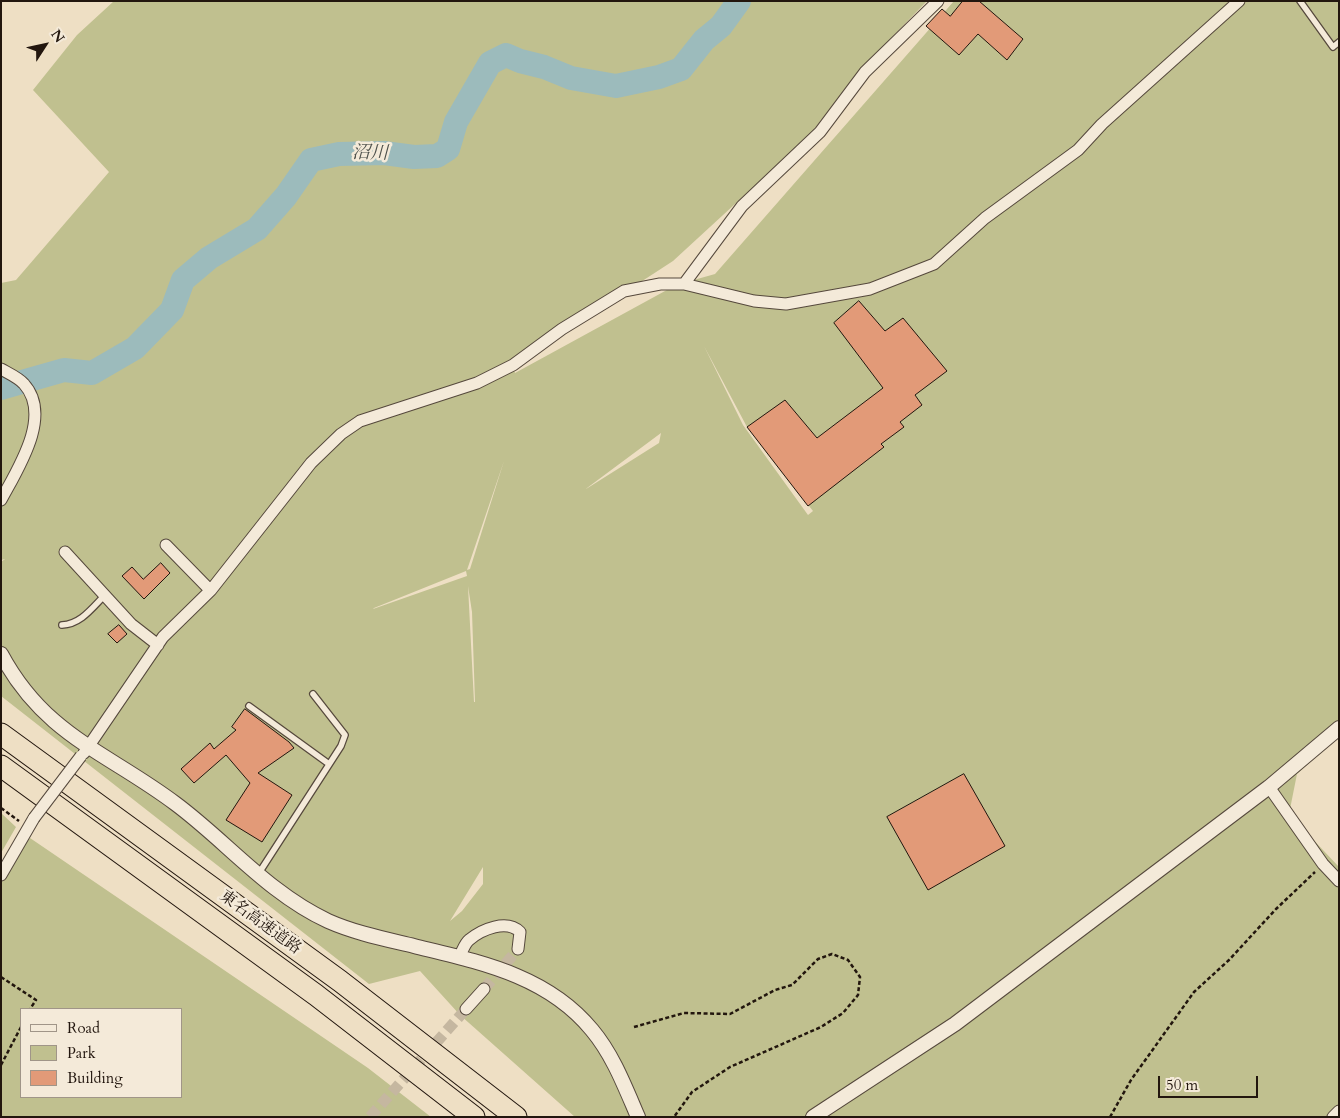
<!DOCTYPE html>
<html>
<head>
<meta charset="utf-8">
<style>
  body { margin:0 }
  #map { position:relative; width:1340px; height:1118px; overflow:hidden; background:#eedfc4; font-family:Cardo,serif }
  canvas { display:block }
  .frame { position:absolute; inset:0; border:2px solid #22160e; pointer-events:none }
  .legend { position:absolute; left:20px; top:1008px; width:162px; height:90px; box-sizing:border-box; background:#f4ead9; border:1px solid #a09588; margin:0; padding:6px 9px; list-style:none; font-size:15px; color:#22160e }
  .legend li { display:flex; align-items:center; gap:10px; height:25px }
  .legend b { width:25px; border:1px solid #a09588 }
  .north { position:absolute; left:20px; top:20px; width:50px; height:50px; -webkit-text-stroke:4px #f4ead9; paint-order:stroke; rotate:55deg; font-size:14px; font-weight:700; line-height:20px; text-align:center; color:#22160e }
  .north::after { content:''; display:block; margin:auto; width:18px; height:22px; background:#22160e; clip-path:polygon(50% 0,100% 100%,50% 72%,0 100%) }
  .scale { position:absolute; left:1158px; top:1076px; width:100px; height:22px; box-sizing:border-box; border:2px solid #22160e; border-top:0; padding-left:6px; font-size:15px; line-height:18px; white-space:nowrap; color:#22160e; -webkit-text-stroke:4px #f4ead9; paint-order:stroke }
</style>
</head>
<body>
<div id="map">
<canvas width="1340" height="1118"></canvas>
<div class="frame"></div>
<ul class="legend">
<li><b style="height:6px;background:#f4ead9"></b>Road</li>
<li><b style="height:14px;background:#c0c08f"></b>Park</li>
<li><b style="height:14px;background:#e29a78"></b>Building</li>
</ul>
<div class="north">N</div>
<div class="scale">50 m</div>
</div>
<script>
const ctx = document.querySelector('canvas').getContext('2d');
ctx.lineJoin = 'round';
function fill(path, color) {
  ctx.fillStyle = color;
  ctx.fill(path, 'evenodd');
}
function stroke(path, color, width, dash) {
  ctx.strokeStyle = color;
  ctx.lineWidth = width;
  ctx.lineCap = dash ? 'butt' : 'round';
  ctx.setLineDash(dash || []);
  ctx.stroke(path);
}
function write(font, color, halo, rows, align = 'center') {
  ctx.font = font + ' Cardo,"Noto Serif JP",serif';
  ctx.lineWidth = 5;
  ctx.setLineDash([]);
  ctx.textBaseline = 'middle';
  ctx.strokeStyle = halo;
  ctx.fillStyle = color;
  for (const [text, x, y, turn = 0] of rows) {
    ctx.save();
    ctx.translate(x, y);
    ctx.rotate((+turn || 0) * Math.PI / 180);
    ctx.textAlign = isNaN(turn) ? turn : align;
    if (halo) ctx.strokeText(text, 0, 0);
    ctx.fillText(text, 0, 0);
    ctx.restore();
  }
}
const green = new Path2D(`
  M114 1H927L857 73 809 136 673 261 513 365 515 373 676 285 715 274 954 1H1339V736L1297 774 1289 814 1339 867V1117H575L460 1015 420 971 369 984 1 696V562L5 559 1 560V283L16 280 109 172 33 90 77 35ZM704 346 747 427 813 511 808 515 743 425ZM661 433 659 443 586 489 587 488ZM504 461 470 569 467 570ZM466 571 467 576 373 609 374 608ZM468 586 472 612 475 702H474ZM483 867V884L462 911 450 921Z
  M1 813 16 827 1 853Z
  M30 838 368 1068 431 1117H1V870ZM21 1009H181V1097H21Z`);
const river = new Path2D(`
  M1 388 64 370 92 373 135 348 172 310 183 280 209 258 257 229 286 196 311 160 339 154 384 153 414 157 437 156 448 149 456 122 490 63 506 55 520 61 544 67 571 78 616 86 659 77 681 69 704 40 721 26 739 1`);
const building = new Path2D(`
  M963 1H979L1023 39 1007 60 978 34 959 55 926 26 942 9 950 16Z
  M859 301 885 331 903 318 947 371 915 395 922 405 900 422 904 427 881 444 884 447 808 506 747 427 785 400 817 438 883 388 834 323Z
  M161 563 170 573 144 599 122 576 132 567 143 579Z
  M119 625 127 634 117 643 108 634Z
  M245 709 289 742 294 748 258 773 292 795 262 842 226 820 250 783 226 755 194 783 181 769 210 743 214 749 236 730 232 727Z
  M964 774 1005 846 928 890 887 817Z`);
const minorTunnel = new Path2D(`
  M484 989 518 949
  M370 1117 466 1009`);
const path = new Path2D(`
  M1 808 19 821
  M1 977 36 1000 30 1009
  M634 1027 684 1013 730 1014 775 990 792 985 818 959 832 954 848 960 860 977 858 995 843 1013 821 1027 730 1067 692 1092 674 1117
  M1 1065 21 1027
  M1110 1117 1131 1080 1194 992 1229 960 1276 909 1315 872`);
const service = new Path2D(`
  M1300 1 1333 47 1339 42
  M62 625C81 624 92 608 105 595
  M249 706 329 764
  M259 873 341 746 345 735 313 694`);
const minor = new Path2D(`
  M684 284 742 206 820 132 865 72 938 1
  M1 369C8 373 19 378 24 384 53 416 17 470 1 500
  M166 545 210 590
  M65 552 131 624 158 645
  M84 753 163 637 211 590 311 463 341 434 360 421 477 383 513 365 562 329 624 291 660 284H684L754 301 786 304 870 289 934 264 985 218 1078 150 1102 124 1239 1
  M1269 787 1323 864 1339 881
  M1 875 34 818
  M459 957C462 952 465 943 469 940 482 929 507 919 520 932L518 949
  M466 1009 484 989
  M1333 1117 1339 1111`);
const tertiary = new Path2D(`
  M1 654C45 736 107 752 176 804 227 842 268 893 328 921 355 933 385 939 414 946 479 962 547 975 592 1030 613 1055 625 1087 638 1117
  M813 1117 955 1024 1269 787 1339 728`);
const motorway = new Path2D(`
  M1 734 340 981 516 1117
  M1 766 316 995 474 1117`);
const minorBridge = new Path2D(`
  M34 818 81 756`);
const streetNames = [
  ["東名高速道路",260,923,36]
];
const waterNames = [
  ["沼川",370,154,1]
];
fill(green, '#c0c08f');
stroke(river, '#9cbbbc', 24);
fill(building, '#e29a78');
stroke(building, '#22160e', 1);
stroke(minorTunnel, '#c5b7a0', 11, [11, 5.5]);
stroke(service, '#55483c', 8);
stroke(minor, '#55483c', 13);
stroke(tertiary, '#55483c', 16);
stroke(motorway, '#22160e', 23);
stroke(path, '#22160e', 2.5, [4, 2.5]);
stroke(service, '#f4ead9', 5.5);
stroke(minor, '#f4ead9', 11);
stroke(tertiary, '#f4ead9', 14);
stroke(motorway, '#eedfc4', 21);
stroke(minorBridge, '#55483c', 13, []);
stroke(minorBridge, '#f4ead9', 11);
write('16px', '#22160e', '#f4ead9', streetNames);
write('italic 18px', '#4d504b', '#f4ead9', waterNames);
</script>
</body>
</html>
